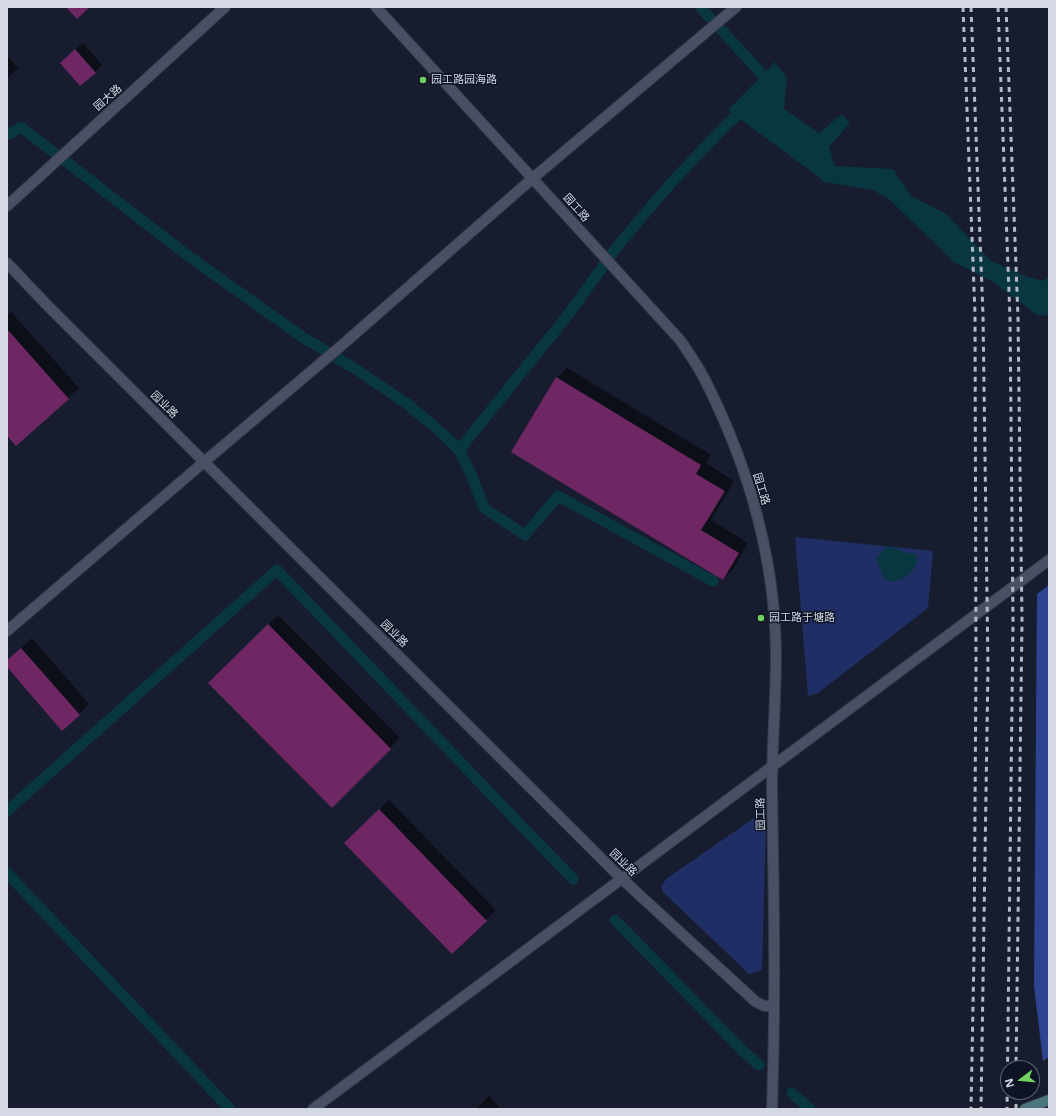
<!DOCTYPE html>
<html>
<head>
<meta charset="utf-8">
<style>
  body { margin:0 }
  #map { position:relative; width:1056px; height:1116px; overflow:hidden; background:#171d2e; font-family:"Open Sans",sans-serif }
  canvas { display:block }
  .frame { position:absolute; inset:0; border:8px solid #d5d9e5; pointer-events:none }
  .north { position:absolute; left:1000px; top:1060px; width:40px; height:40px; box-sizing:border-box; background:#0e1424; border:1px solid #5e6371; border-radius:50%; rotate:254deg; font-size:11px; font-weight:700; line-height:16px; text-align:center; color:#d5d9e5 }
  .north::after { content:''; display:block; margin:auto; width:14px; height:18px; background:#71d35e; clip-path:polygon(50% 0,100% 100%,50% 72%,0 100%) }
</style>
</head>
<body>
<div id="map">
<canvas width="1056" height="1116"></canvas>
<div class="frame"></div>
<div class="north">N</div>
</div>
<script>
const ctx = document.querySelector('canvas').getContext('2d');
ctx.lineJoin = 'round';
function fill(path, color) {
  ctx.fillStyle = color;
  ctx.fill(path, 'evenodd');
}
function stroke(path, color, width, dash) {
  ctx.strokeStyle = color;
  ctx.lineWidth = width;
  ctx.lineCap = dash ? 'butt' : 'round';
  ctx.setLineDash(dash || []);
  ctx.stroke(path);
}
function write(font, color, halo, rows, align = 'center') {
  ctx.font = font + ' "Open Sans","Noto Sans SC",sans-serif';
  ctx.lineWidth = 3;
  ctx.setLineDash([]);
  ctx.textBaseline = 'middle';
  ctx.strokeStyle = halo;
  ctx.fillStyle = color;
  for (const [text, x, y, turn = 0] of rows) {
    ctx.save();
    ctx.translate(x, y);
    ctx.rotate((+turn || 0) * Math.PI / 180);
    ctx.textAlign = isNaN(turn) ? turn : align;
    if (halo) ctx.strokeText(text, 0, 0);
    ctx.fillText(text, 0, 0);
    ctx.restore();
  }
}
const green = new Path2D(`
  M795 537 933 551 928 608 818 693 808 696Z
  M754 818H759L763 823 766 828 762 969 757 972 749 974 663 892 661 887 666 879Z`);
const forest = new Path2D(`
  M1049 585V1057L1043 1061 1034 986 1037 594Z`);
const water = new Path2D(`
  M775 62 787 78 784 109 819 133 842 114 850 123 829 147 835 166 893 169 911 196 946 214 991 261 1025 276 1044 281 1049 276V315L1039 316 993 282 954 262 889 199 873 190 825 182 728 110Z
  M889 546 907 553 916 554 918 562C910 576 907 578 891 582L883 577 876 558 881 552Z`);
const shadow = new Path2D(`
  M83 43 102 65 95 72 69 55Z
  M7 56 18 68 7 79Z
  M11 312 79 388 16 445 10 438 7 440V316Z
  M567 368 711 455 706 463 734 481 711 520 748 543 733 569 723 579 557 378Z
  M278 615 400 738 332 807 209 683Z
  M32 638 89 704 63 729 7 665V661Z
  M389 800 496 910 452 953 346 843Z
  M489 1096 501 1109H476Z`);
const canal = new Path2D(`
  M700 7 752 63 763 76V90
  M7 135 21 127 191 258 301 336 354 368 406 403 442 433 459 450 471 474 484 508 525 535 558 496 713 581
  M459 450 567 316 620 243 671 183 728 123 740 113 750 110
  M7 811 277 570 514 818 573 879
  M7 873 230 1109
  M615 920 743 1051 759 1065
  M792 1093 810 1109`);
const building = new Path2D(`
  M66 7H90L77 19Z
  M75 49 96 73 80 86 60 63Z
  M7 329 69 399 16 446 7 436Z
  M556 377 701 465 696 474 725 491 701 530 739 553 723 580 511 452Z
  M268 624 391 749 332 808 208 683Z
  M21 648 80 715 62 731 7 667V660Z
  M379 809 487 921 452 954 344 843Z`);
const minor = new Path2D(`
  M376 7 680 340C689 353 698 366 705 380 748 465 775 558 776 654 776 699 772 744 772 788 773 861 775 934 774 1006 774 1040 773 1075 772 1109
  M7 263 48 306 622 879 756 1002 765 1006H774
  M7 631 204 462 341 346 533 178 736 7
  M313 1109 1049 560`);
const tertiary = new Path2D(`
  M7 206 225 7`);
const secondary = new Path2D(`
  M1025 1109 1049 1100`);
const rail = new Path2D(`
  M963 7 975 314 976 665 974 954 971 1109
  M971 7 983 315 988 667 981 1109
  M998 7 1010 318 1013 621 1007 1109
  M1006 7 1018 318 1022 621 1016 1068
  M1016 1109V1092`);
const markers = [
  [423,80,4,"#71d35e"],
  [761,618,4,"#71d35e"]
];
const poiNames = [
  ["园工路园海路",431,80],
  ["园工路于塘路",769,618]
];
const streetNames = [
  ["园大路",108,98,-42],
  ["园工路",576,208,48],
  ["园业路",164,405,45],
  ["园工路",761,489,73],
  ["园业路",394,634,45],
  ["园工路",761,814,-91],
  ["园业路",623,863,44]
];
fill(green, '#1f2f66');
fill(forest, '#2e4490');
fill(water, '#083741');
fill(shadow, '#0007');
stroke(canal, '#083741', 11);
fill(building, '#6e2763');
stroke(minor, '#363948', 12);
stroke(tertiary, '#363948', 12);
stroke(secondary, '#363948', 12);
stroke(minor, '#495064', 10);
stroke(tertiary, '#495064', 10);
stroke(secondary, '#4b767c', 10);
stroke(rail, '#b5b9c6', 3, [5, 5]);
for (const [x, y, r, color] of markers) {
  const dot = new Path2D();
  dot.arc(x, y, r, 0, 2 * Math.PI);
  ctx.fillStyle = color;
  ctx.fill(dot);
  stroke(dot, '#0e1424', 1.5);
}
write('11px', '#d5d9e5', '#0e1424', poiNames, 'left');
write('11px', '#d5d9e5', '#0e1424', streetNames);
</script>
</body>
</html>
